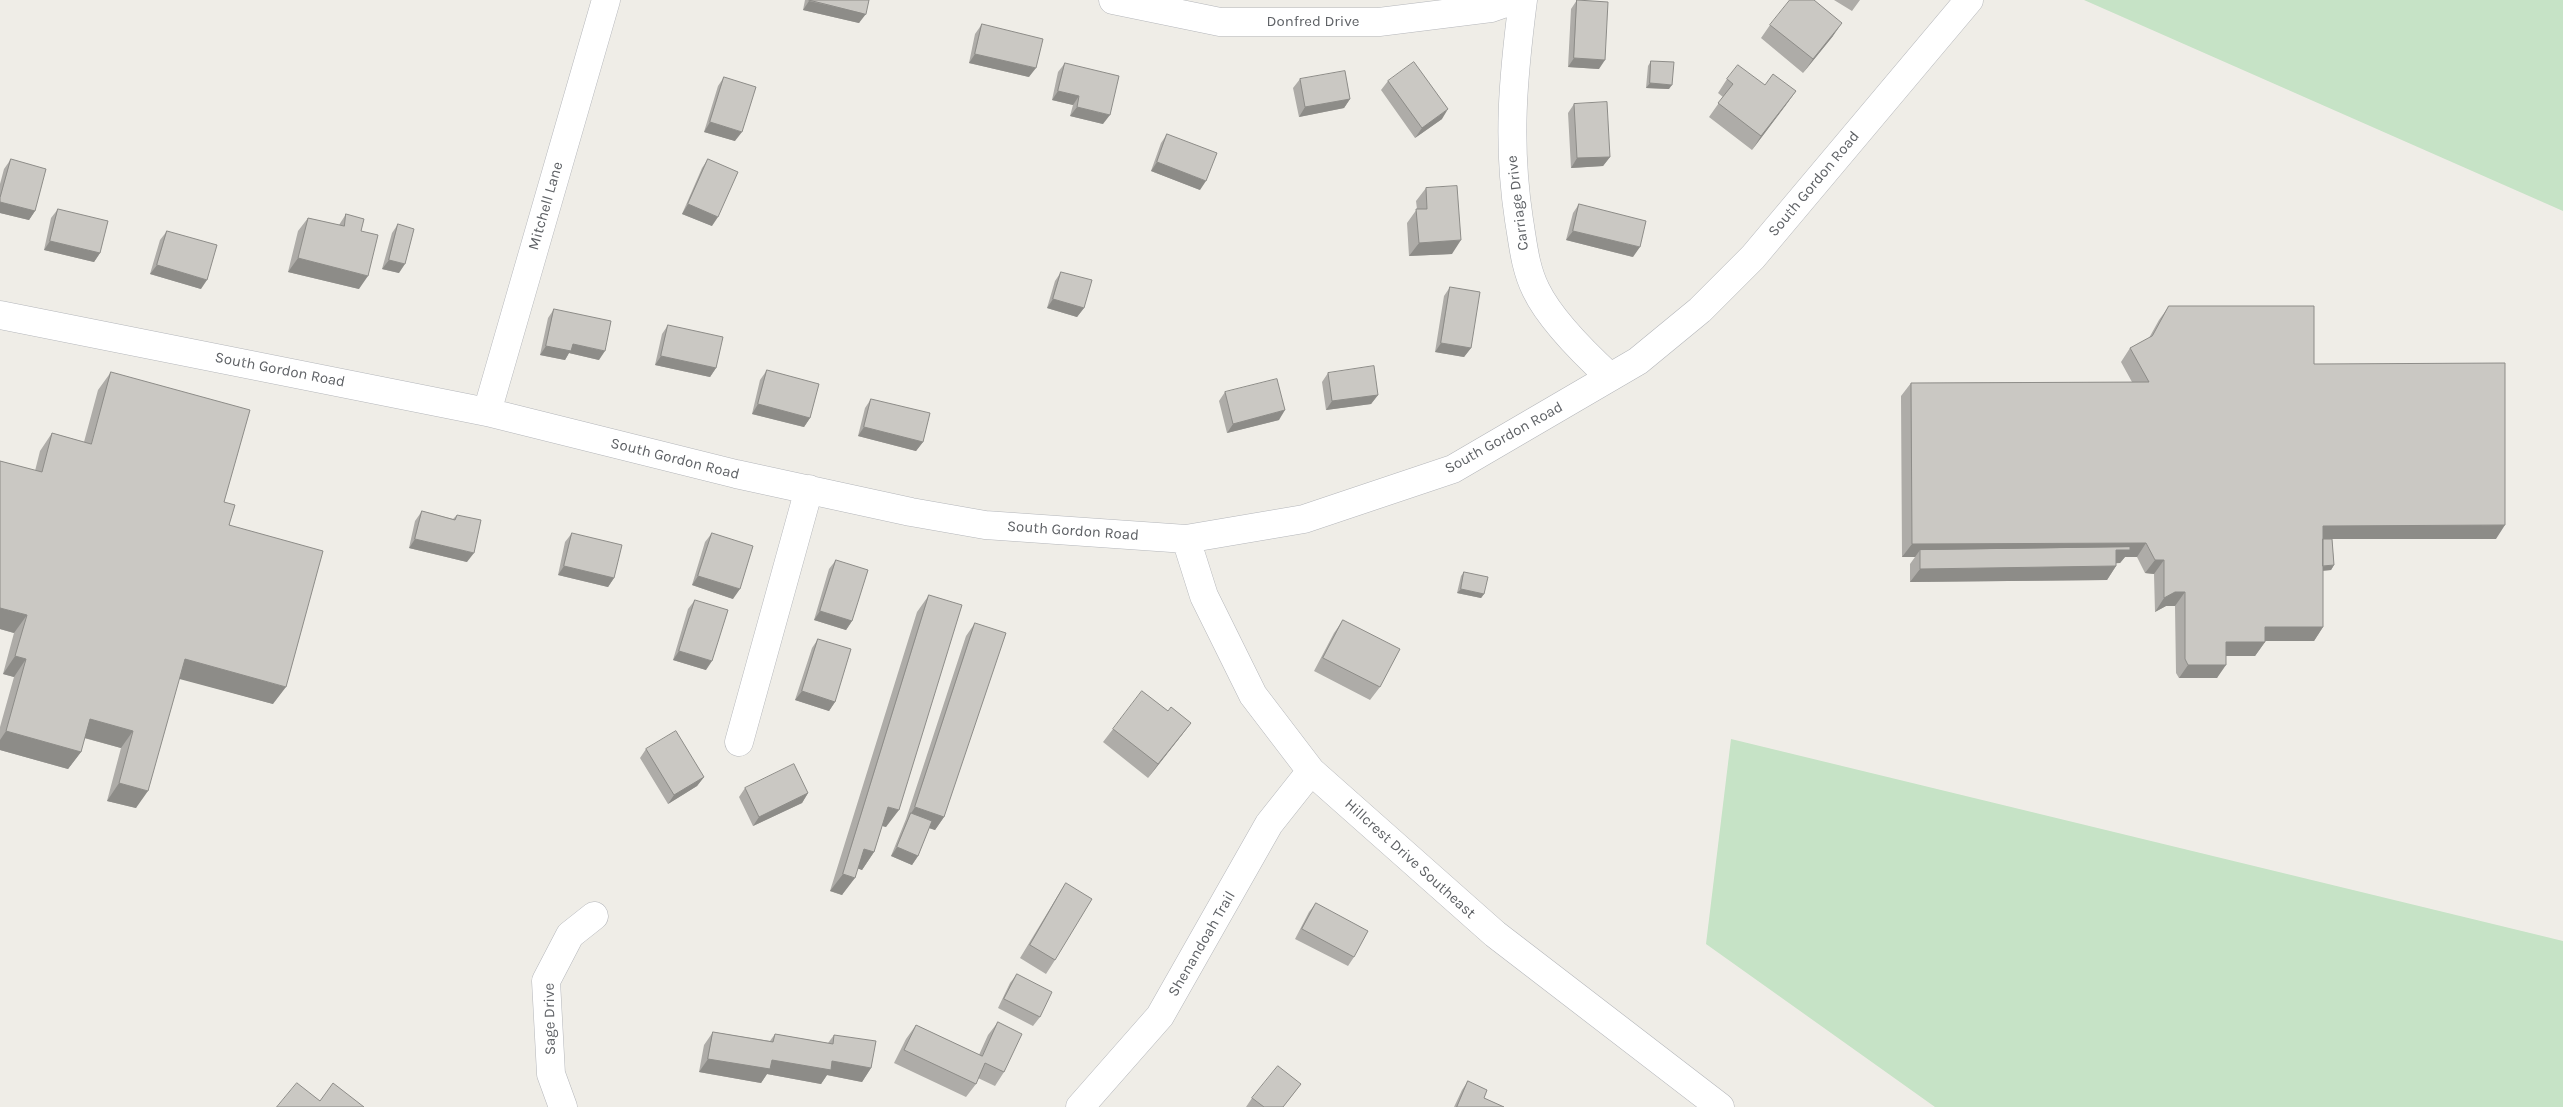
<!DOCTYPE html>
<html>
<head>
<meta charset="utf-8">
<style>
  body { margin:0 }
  canvas { display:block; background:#efede7 }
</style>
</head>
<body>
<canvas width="2563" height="1107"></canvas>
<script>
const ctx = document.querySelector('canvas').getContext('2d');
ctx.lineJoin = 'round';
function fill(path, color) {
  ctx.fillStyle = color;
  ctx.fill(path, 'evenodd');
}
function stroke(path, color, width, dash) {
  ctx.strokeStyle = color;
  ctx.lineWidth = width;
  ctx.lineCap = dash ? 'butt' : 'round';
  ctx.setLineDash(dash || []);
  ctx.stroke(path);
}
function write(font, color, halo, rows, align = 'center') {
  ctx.font = font + ' Karla,sans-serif';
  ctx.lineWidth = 4;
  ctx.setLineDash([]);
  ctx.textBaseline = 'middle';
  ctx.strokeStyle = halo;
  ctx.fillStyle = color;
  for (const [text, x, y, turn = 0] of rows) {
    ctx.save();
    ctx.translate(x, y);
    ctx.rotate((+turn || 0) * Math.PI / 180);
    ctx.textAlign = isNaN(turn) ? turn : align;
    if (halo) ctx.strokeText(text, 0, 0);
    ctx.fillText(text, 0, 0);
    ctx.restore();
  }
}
const green = new Path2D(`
  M2084 0H2563V211Z
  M1731 739 2563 941V1107H1935L1706 944Z`);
const minor = new Path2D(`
  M1113 0 1220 22H1379L1491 8 1514 0
  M1523 0C1513 78 1507 142 1519 220 1523 244 1525 268 1536 290 1551 321 1585 354 1610 377
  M0 315 487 412 736 474 911 512 985 525 1186 539 1304 519 1453 469 1638 361 1700 310 1753 257 1969 0
  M487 412 606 0
  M1186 539 1204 596 1253 695 1311 771 1495 934 1720 1107
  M739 742 809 489
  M563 1107 551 1074 546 981 570 935 594 916
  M1080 1107 1160 1016 1269 824 1311 771`);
const wall = new Path2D(`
  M805 0H869L859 23 803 10Z
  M1577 0 1599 69 1568 67 1571 9Z
  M1834 0H1860L1852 11Z
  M982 24 1029 77 969 63 975 34Z
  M1770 25 1833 36 1803 73 1761 38Z
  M1651 61 1669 89 1646 88 1648 66Z
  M1065 63 1103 124 1070 116 1073 105 1052 100 1058 72Z
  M724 77 735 141 704 132 718 86Z
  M1300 79 1350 99 1344 108 1299 117 1293 88Z
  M1727 79 1796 91 1752 150 1709 117 1723 97 1718 93Z
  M1388 81 1442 119 1415 138 1381 90Z
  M1574 104 1610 157 1603 166 1571 168 1568 113Z
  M1167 134 1200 190 1151 171 1161 143Z
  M11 159 35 211 29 220 0 213V184L4 169Z
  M708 159 712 226 682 214 702 168Z
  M1426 188 1452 254 1409 256 1407 223 1417 209 1416 201Z
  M1579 204 1633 257 1566 240 1573 213Z
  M58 209 100 253 94 262 44 250 51 218Z
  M346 214 361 231 359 289 288 272 298 231 308 218 339 225Z
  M398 224 399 273 382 269 392 233Z
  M167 231 201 289 150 274 160 240Z
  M1061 272 1084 308 1077 317 1047 308 1055 281Z
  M1450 287 1471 348 1464 357 1435 352 1444 296Z
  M2169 306 2314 364 2496 539H2332L2334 565 2331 570 2323 571V627L2314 641H2265V642L2255 656H2226L2217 678H2179L2176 673 2175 606H2166L2155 612 2154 574 2145 573 2137 557H2125L2120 563H2116V566L2107 580 1910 582V564L1915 557H1902L1901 396 1911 383 2132 382 2121 362 2130 348 2149 338 2159 320Z
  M554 309 599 360 569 353 565 360 540 355 548 318Z
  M668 325 716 368 710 377 655 365 662 334Z
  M767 370 810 418 804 427 752 414 760 380Z
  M111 372 224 502 273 704 179 678 136 808 107 801 121 748 84 738 81 752 68 769 0 750V727L14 677 3 674 14 633 0 629V461L35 471 40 451 52 433 84 442 98 390Z
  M1328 373 1378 395 1371 404 1326 410 1322 382Z
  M1225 392 1279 420 1227 433 1219 401Z
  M871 399 923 442 916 451 858 436 865 408Z
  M422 511 453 519 457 515 467 562 409 548 415 521Z
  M572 533 614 578 608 587 558 575 565 542Z
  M712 533 733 599 692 585 705 542Z
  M836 560 852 621 846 630 814 620 829 569Z
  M1464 572 1484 594 1481 598 1457 593 1461 576Z
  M929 595 886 827 882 826 874 852 862 870 857 868 842 895 830 891 917 612Z
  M695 600 706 670 673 660 688 609Z
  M1343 620 1380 687 1370 700 1314 671 1334 633Z
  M975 623 944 817 935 830 929 828 918 856 912 865 891 856 906 819 966 636Z
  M818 639 835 702 829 711 795 700 812 648Z
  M1191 723 1181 736 1148 778 1103 742 1113 729Z
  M646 749 704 777 697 786 668 804 640 758Z
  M745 788 808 793 802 803 753 826 739 797Z
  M1066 883 1055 960 1046 974 1020 958 1057 897Z
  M1316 903 1354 957 1348 966 1295 939 1309 912Z
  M1017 974 1040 1017 1033 1026 998 1008 1010 983Z
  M998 1022 1004 1072 995 1086 978 1078 976 1084 966 1097 894 1063 906 1039 916 1025 979 1055 988 1035Z
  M713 1032 770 1041 775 1034 828 1043 834 1035 871 1068 862 1082 827 1075 821 1084 767 1074 761 1083 699 1072 704 1045Z
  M1468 1081 1484 1098 1504 1107H1454L1462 1090Z
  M1301 1084 1283 1107H1246L1252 1098Z`);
const shadedWall = new Path2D(`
  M809 1 866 14 859 23 803 10Z
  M1842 23 1833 36 1803 73 1813 59Z
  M975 54 1036 68 1029 77 969 63Z
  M1574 58 1605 60 1599 69 1568 67Z
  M1650 83 1672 85 1669 89 1646 88Z
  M1058 91 1079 96 1073 105 1052 100Z
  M1796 91 1786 105 1752 150 1761 136Z
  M1350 99 1344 108 1299 117 1305 107Z
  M1077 107 1110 115 1103 124 1070 116Z
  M1448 109 1442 119 1415 138 1422 128Z
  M710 122 742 132 735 141 704 132Z
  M1610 157 1603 166 1571 168 1577 158Z
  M1157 162 1206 181 1200 190 1151 171Z
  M0 202 35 211 29 220 0 213Z
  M688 204 718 217 712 226 682 214Z
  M1573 231 1640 247 1633 257 1566 240Z
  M1461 240 1452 254 1409 256 1419 243Z
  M50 241 100 253 94 262 44 250Z
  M298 258 368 276 359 289 288 272Z
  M389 260 405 264 399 273 382 269Z
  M157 265 207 280 201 289 150 274Z
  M1053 299 1084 308 1077 317 1047 308Z
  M1441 343 1471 348 1464 357 1435 352Z
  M573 344 605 351 599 360 569 353 565 360 540 355 546 346Z
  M661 356 716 368 710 377 655 365Z
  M1378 395 1371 404 1326 410 1332 401Z
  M758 404 810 418 804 427 752 414Z
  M1285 410 1279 420 1227 433 1233 424Z
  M864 427 923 442 916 451 858 436Z
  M2505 525 2496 539H2313L2323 526Z
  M415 539 474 553 467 562 409 548Z
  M2146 543 2137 557H2125L2120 563 2106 564 1920 550 1915 557H1902L1912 544Z
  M2155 560H2164L2154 574 2145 573Z
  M2334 565 2331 570 2316 571 2319 567Z
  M564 566 614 578 608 587 558 575Z
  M2116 566 2107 580 1910 582 1920 569Z
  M698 576 740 589 733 599 692 585Z
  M1461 589 1484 594 1481 598 1457 593Z
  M2175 592H2185L2175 606H2166L2155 612 2164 598Z
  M0 608 27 615 14 633 0 629Z
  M820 611 852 621 846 630 814 620Z
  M2265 627H2323L2314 641H2255Z
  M2226 642H2265L2255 656H2217Z
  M679 651 712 661 706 670 673 660Z
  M15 656 26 659 14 677 3 674Z
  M185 659 286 687 273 704 172 677Z
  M2188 665H2226L2217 678H2179Z
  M802 691 835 702 829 711 795 700Z
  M90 719 133 731 121 748 78 736Z
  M1191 723 1181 736 1148 778 1158 764Z
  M6 731 81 752 68 769 0 750V740Z
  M704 777 697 786 668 804 674 795Z
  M119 783 148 791 136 808 107 801Z
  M808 793 802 803 753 826 759 817Z
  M888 807 899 810 886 827 876 824Z
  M915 807 944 817 935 830 908 821 910 815Z
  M897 847 918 856 912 865 891 856Z
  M864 849 874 852 862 870 851 866Z
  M843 874 855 878 842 895 830 891Z
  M708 1059 832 1061 871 1068 862 1082 827 1075 821 1084 767 1074 761 1083 699 1072Z`);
const building = new Path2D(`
  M809 0H869L866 14Z
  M1577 0 1608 2 1605 60 1574 58Z
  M1790 0H1814L1842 23 1813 59 1770 25Z
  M982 24 1043 39 1036 68 975 54Z
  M1651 61 1674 62 1672 85 1650 83Z
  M1414 62 1448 109 1422 128 1388 81Z
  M1065 63 1119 76 1110 115 1077 107 1079 96 1058 91Z
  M1738 65 1765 85 1773 74 1796 91 1761 136 1718 103 1733 84 1727 79Z
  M1345 71 1350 99 1305 107 1300 79Z
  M724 77 756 87 742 132 710 122Z
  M1607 102 1610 157 1577 158 1574 104Z
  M1167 134 1217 153 1206 181 1157 162Z
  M11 159 46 169 35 211 0 202V198Z
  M708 159 738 172 718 217 688 204Z
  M1457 186 1461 240 1419 243 1416 209H1427L1426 188Z
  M1579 204 1646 221 1640 247 1573 231Z
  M58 209 108 221 100 253 50 241Z
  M346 214 364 219 361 231 378 235 368 276 298 258 308 218 344 226Z
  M398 224 414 229 405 264 389 260Z
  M167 231 217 245 207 280 157 265Z
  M1061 272 1092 280 1084 308 1053 299Z
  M1450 287 1480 292 1471 348 1441 343Z
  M2169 306H2314V364L2505 363V525L2323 526V627H2265V642H2226V665H2188L2185 659V592H2175L2164 598V560H2155L2146 543 1912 544 1911 383 2149 382 2130 348 2152 336Z
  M554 309 611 321 605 351 573 344 571 351 546 346Z
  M668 325 723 337 716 368 661 356Z
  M1374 366 1378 395 1332 401 1328 373Z
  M767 370 819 384 810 418 758 404Z
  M111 372 250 410 224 502 235 505 229 525 323 551 286 687 185 659 148 791 119 783 133 731 90 719 81 752 6 731 26 659 15 656 27 615 0 608V461L42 472 52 433 91 444Z
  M1277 379 1285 410 1233 424 1225 392Z
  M871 399 930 413 923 442 864 427Z
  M422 511 455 520 457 515 481 520 474 553 415 539Z
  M572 533 622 545 614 578 564 566Z
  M712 533 753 546 740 589 698 576Z
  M2323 539H2332L2334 565 2323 566Z
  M2130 547V550H2116V566L1920 569V550Z
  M836 560 868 570 852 621 820 611Z
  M1464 572 1488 577 1484 594 1461 589Z
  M929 595 962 605 899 810 888 807 874 852 864 849 855 878 843 874Z
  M695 600 728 610 712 661 679 651Z
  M1343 620 1400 649 1380 687 1323 658Z
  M975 623 1006 633 944 817 915 807Z
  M818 639 851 649 835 702 802 691Z
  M1142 691 1168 711 1171 707 1191 723 1158 764 1113 729Z
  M676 731 704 777 674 795 646 749Z
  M794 764 808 793 759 817 745 788Z
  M911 813 932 821 918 856 897 847Z
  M1066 883 1092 899 1055 960 1030 945Z
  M1316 903 1368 931 1354 957 1302 929Z
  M1017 974 1052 992 1040 1017 1004 999Z
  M998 1022 1022 1034 1004 1072 985 1063 976 1084 904 1050 916 1025 982 1056Z
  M713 1032 773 1042 775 1034 833 1044 834 1035 876 1041 871 1068 832 1061 831 1070 772 1060 770 1069 708 1059Z
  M1278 1066 1301 1084 1283 1107H1264L1252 1098Z
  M1468 1081 1487 1090 1484 1098 1504 1107H1457Z
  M297 1083 320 1101 333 1083 364 1107H277Z`);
const streetNames = [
  ["Donfred Drive",1313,22],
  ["South Gordon Road",1814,184,-50],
  ["Carriage Drive",1518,203,-97],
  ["Mitchell Lane",546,206,-74],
  ["South Gordon Road",280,370,11],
  ["South Gordon Road",1504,438,-29],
  ["South Gordon Road",675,459,14],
  ["South Gordon Road",1073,531,4],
  ["Hillcrest Drive Southeast",1410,859,42],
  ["Shenandoah Trail",1202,944,-60],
  ["Sage Drive",550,1019,-91]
];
fill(green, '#c6e3c6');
stroke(minor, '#b4b6ba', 29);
stroke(minor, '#fff', 28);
fill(wall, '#aeaca8');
fill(shadedWall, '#8d8c88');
fill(building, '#cac8c3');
stroke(building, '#8d8c88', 1);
write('15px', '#5e6165', '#fff', streetNames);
</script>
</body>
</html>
